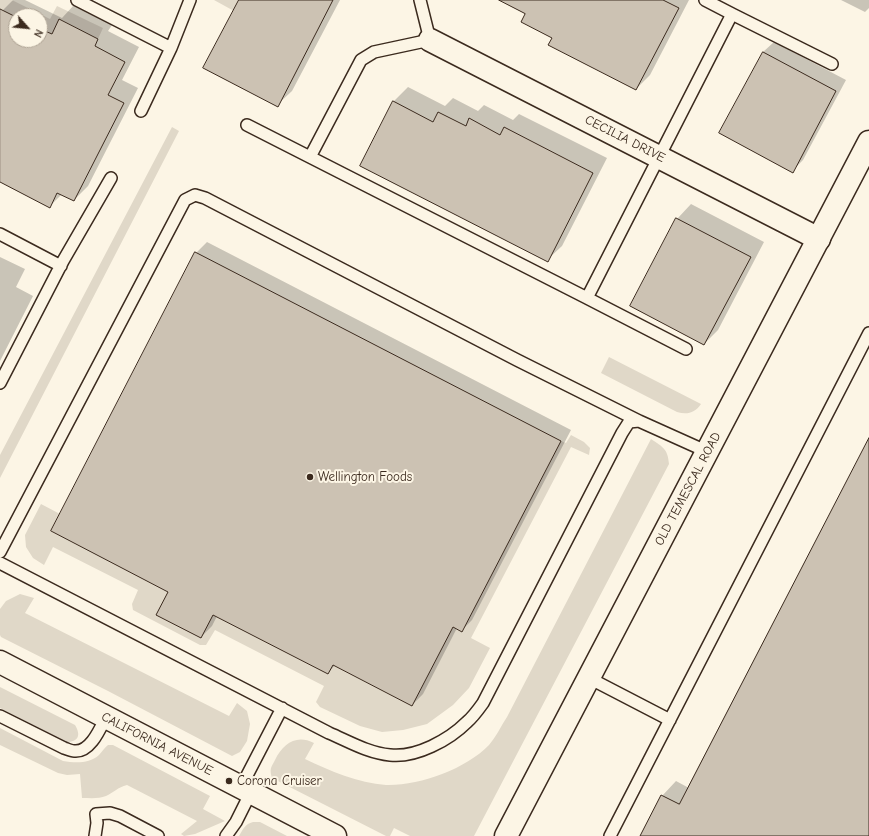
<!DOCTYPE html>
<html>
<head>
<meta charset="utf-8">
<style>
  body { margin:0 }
  #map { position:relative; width:869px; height:836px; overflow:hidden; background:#fcf5e5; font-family:"Comic Neue",sans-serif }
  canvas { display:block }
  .north { position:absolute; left:8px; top:8px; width:40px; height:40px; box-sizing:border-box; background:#fcf5e5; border:1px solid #afa495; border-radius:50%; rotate:117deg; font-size:11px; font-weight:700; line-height:16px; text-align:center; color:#3b2a1e }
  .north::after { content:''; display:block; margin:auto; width:14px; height:18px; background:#3b2a1e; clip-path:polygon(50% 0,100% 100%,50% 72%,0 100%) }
</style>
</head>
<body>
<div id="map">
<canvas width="869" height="836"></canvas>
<div class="north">N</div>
</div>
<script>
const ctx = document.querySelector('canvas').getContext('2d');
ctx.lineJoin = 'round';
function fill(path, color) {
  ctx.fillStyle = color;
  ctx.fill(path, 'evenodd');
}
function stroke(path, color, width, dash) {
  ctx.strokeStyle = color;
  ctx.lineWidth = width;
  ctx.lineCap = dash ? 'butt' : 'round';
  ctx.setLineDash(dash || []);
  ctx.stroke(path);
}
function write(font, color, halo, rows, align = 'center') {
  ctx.font = font + ' "Comic Neue",sans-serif';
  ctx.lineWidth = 4;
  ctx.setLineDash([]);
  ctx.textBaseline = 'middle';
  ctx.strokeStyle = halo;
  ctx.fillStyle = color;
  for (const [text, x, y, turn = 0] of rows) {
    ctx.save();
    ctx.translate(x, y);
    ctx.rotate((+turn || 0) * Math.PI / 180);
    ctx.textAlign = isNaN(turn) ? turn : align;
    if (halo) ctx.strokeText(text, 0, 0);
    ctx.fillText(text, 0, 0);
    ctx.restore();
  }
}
const green = new Path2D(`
  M0 0H12L50 19 57 6 103 28 98 39 60 19 52 34 40 29V16L16 17 2 10 0 13Z
  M214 0H239L234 11Z
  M172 127 179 131 0 478V455Z
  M609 357 701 404C695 413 687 415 677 412L601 373Z
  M571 435 584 442 590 448 589 455 571 447 471 638 490 648 469 688 453 705 427 724 403 730 382 732 360 726 320 707 316 702 324 686 215 630 206 645H200L133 610 132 604 138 590 53 547 44 565 33 558 26 547 25 535 41 504 60 514 51 531 328 674 333 665 412 706 453 627 462 632 561 441 566 443Z
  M651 439C663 447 668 449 669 464L474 836H410L394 828 390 836H386L272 778C271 775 270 771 271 768 272 765 274 762 275 760 283 744 296 734 314 743L305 759C330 771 358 783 386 785 419 786 466 769 489 745 496 737 501 726 507 717Z
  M20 594 34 598 25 613 229 716 237 703 247 711 250 724 247 741 240 752 232 756 108 691 1 637 0 635V609L6 601Z
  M0 687 75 725C81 735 79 742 66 742L0 708Z
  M0 728 63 761C75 763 89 764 99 755 102 752 104 748 108 745H113L210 796 203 809 225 821 195 834 184 836 181 834 197 821 127 785C118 787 113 793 106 796 99 799 90 798 82 798L80 774 67 775 58 773 0 745Z
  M253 822H260L287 836H239C243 829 245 824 253 822Z`);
const shadow = new Path2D(`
  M13 0H25L62 18 74 5 112 25 108 31 139 47 122 80 138 88 88 186 74 200 62 194 50 206 0 181V15L3 10ZM16 16H40V40H16Z
  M240 0H340L292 91 277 105Z
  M501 0H689L650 75 636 89 553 37 527 13Z
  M841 0H869V8L865 12Z
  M774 42 846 80 803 160 792 171 763 52Z
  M408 87 445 106 453 98 478 111 484 105 513 120 519 114 607 158 562 246 547 260 361 165 394 101Z
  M691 204 764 242 718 330 704 344 677 219Z
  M207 242 571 430 472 620 461 631 457 628 423 694 412 705 335 665 328 673 217 616 212 626 201 637 169 591 196 253Z
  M0 257 25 269 16 287 33 296 0 361Z
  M869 440V836H641L662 796 676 781 689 788Z`);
const building = new Path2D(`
  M239 0H333L278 107 203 68Z
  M499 0H663L679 8 636 90 548 45 552 38 521 22 525 14Z
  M0 9 16 17V40H40V29L52 34 59 19 98 39 95 46 125 62 108 95 124 103 74 201 57 193 50 208 0 182Z
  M763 52 836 91 793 173 719 133Z
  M393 101 433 122 438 112 466 126 469 118 500 135 504 127 593 173 548 262 360 166Z
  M676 218 751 257 704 345 630 306Z
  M195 252 561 441 462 632 453 627 412 706 333 665 328 674 213 615 201 638 156 615 168 592 51 531Z
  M869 438V836H640L661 795 679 804Z`);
const service = new Path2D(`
  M77 0 171 48
  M732 14 832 64
  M141 111 171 48 190 0
  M247 125 587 298 732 14 705 0
  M310 157 361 60 374 52 430 40 420 0
  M0 234 61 266
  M587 298 686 349
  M0 383 63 261 111 178
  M0 552 185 200 195 195 205 198 517 360 639 421
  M0 563 329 733C348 741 368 753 390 755 416 758 449 740 467 722 473 717 478 710 483 703L622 433 629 422 639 421 708 452
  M589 678 670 720
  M0 716 64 748C67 749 71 751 74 751 90 753 100 729 106 717
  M241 787 282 708
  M95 836 97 823 96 814 110 813 120 816 158 836
  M226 836 236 822 251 792
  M610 836 869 333`);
const minor = new Path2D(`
  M430 40 819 239`);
const tertiary = new Path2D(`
  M506 836 869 142`);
const secondary = new Path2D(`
  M0 662 335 836`);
const markers = [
  [310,477,4,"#3b2a1e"],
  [229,781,4,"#3b2a1e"]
];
const streetNames = [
  ["CECILIA DRIVE",625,139,27],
  ["OLD TEMESCAL ROAD",688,489,-62],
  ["CALIFORNIA AVENUE",157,744,27]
];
const poiNames = [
  ["Wellington Foods",318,477],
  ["Corona Cruiser",237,781]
];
fill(green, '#e0d8c8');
fill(shadow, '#0003');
fill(building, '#ccc2b3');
stroke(building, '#3b2a1e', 1);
stroke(service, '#3b2a1e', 14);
stroke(minor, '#3b2a1e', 25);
stroke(tertiary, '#3b2a1e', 25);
stroke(secondary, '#3b2a1e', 25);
stroke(service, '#fcf5e5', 11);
stroke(minor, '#fcf5e5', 22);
stroke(tertiary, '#fcf5e5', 22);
stroke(secondary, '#fcf5e5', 22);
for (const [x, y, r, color] of markers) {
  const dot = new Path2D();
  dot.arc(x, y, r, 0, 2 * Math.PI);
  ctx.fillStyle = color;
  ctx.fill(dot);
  stroke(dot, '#fcf5e5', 1.5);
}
write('13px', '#3b2a1e', '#fcf5e5', streetNames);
write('13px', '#3b2a1e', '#fcf5e5', poiNames, 'left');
</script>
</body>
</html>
